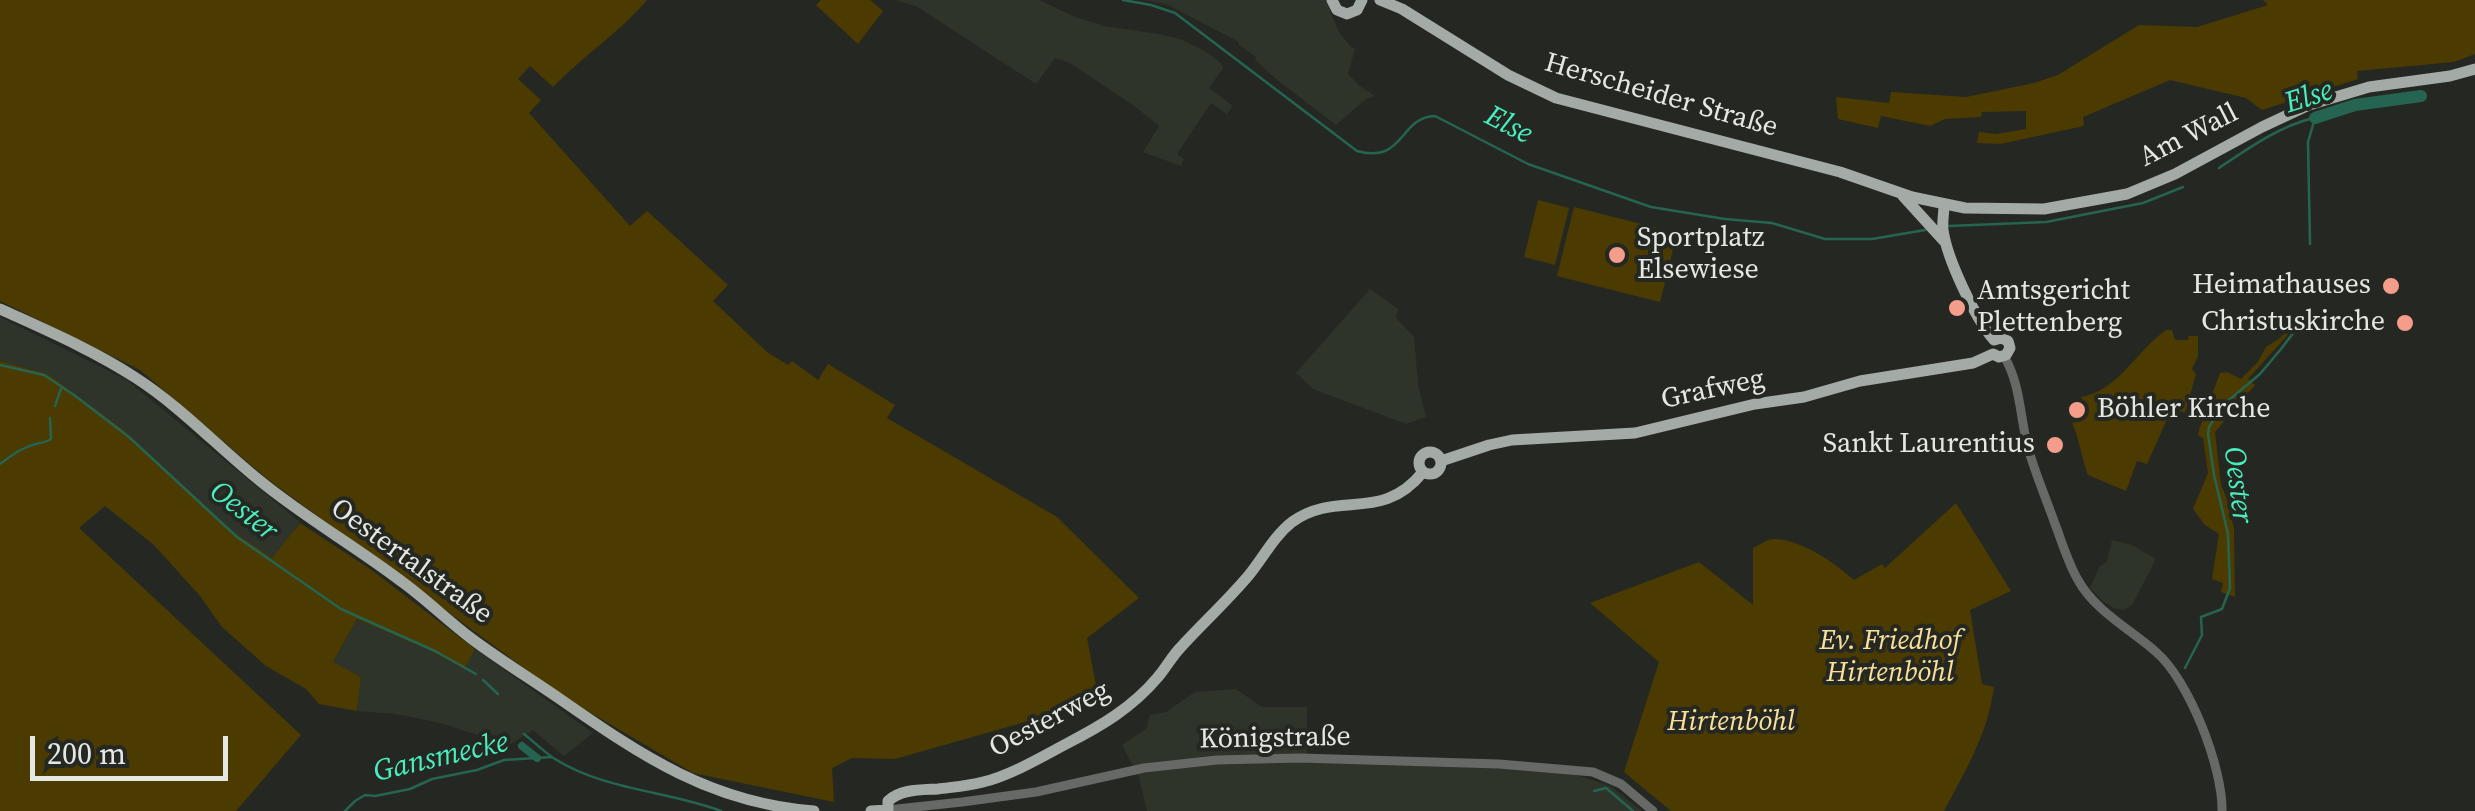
<!DOCTYPE html>
<html>
<head>
<meta charset="utf-8">
<style>
  body { margin:0 }
  #map { position:relative; width:2475px; height:811px; overflow:hidden; background:#252822; font-family:"Source Serif 4",serif }
  canvas { display:block }
  .scale { position:absolute; left:30px; top:736px; width:198px; height:45px; box-sizing:border-box; border:5px solid #e5e7e3; border-top:0; padding-left:12px; font-size:30px; line-height:35px; white-space:nowrap; color:#e5e7e3; -webkit-text-stroke:8px #252822; paint-order:stroke }
</style>
</head>
<body>
<div id="map">
<canvas width="2475" height="811"></canvas>
<div class="scale">200 m</div>
</div>
<script>
const ctx = document.querySelector('canvas').getContext('2d');
ctx.lineJoin = 'round';
function fill(path, color) {
  ctx.fillStyle = color;
  ctx.fill(path, 'evenodd');
}
function stroke(path, color, width, dash) {
  ctx.strokeStyle = color;
  ctx.lineWidth = width;
  ctx.lineCap = dash ? 'butt' : 'round';
  ctx.setLineDash(dash || []);
  ctx.stroke(path);
}
function write(font, color, halo, rows, align = 'center') {
  ctx.font = font + ' "Source Serif 4",serif';
  ctx.lineWidth = 8;
  ctx.setLineDash([]);
  ctx.textBaseline = 'middle';
  ctx.strokeStyle = halo;
  ctx.fillStyle = color;
  for (const [text, x, y, turn = 0] of rows) {
    ctx.save();
    ctx.translate(x, y);
    ctx.rotate((+turn || 0) * Math.PI / 180);
    ctx.textAlign = isNaN(turn) ? turn : align;
    if (halo) ctx.strokeText(text, 0, 0);
    ctx.fillText(text, 0, 0);
    ctx.restore();
  }
}
const built = new Path2D(`
  M895 0H1039L1073 16 1104 26 1159 34 1183 40 1206 52 1221 63 1223 68 1209 88 1233 106 1227 114 1211 103 1177 154 1184 159 1181 166 1143 152 1159 126 1137 108 1070 63 1055 58 1036 84 916 6Z
  M1144 0H1328L1331 13 1339 32 1350 46 1355 49 1348 74 1360 86 1375 96 1366 99 1336 125 1276 79 1255 60 1256 57 1239 45V42L1166 4Z
  M1370 289 1398 309 1396 318 1414 337 1418 384 1426 417 1406 424 1313 389 1296 373Z
  M0 317 127 380 300 522 273 559 231 530 122 430 48 374 0 361Z
  M2112 540 2132 545 2156 559 2132 605 2123 610 2114 608 2104 602 2090 588 2100 566 2107 562Z
  M357 619 431 651 464 669 475 649 593 733 564 756 533 730 509 745 440 723 396 714 357 711 361 677 333 663Z
  M1236 689 1262 707H1307V762L1551 767 1610 786 1642 811H1147L1139 777 1122 745 1146 729 1150 715 1166 712 1195 692Z`);
const green = new Path2D(`
  M0 0H647C619 33 583 56 553 87L530 66 518 79 541 100 529 113 630 226 647 211 728 285 713 301 767 352 788 365 792 361 818 380 828 364 895 405 887 418 1057 517 1139 598 1087 638 1099 701 895 759 852 758 832 768 834 802 693 773 562 696 266 478 140 370 0 301Z
  M821 0H870L883 11 858 44 816 5Z
  M2263 0H2475V54L2454 62 2357 71 2358 79 2262 110 2246 98 2170 80 2083 117 2084 126 2000 144 1977 143 1979 132 1996 134 2026 129V111L1982 112 1981 117 1945 119 1930 126 1881 116 1878 128 1838 119 1836 97 1889 103 1891 92 1966 97 2034 83 2058 75 2139 25 2197 27 2268 5Z
  M1538 200 1569 208 1555 265 1524 257Z
  M1574 207 1677 233 1660 302 1557 276Z
  M2295 323 2293 329 2248 379 2255 385 2215 432 2221 485 2226 497 2234 528 2235 597 2221 592 2223 583 2212 579 2219 534 2205 525 2193 509 2208 473 2203 438 2198 435 2200 427 2220 373 2227 372 2241 379 2258 362 2266 347 2280 338Z
  M2166 330H2172L2175 340H2188L2189 336H2198V356L2192 369 2196 374 2185 413 2172 408 2147 464 2137 461 2126 491 2088 475C2081 457 2080 440 2072 423L2080 421 2088 413 2081 397C2118 391 2137 350 2166 330Z
  M0 361 48 374 122 429 231 530 272 558 300 523 370 569 475 649 464 669 431 651 357 619 333 662 361 677 357 711 319 704 306 689 266 666 222 627 200 596 154 545 105 506 79 528 301 735 236 811H0Z
  M1956 503 2011 591 1970 610 1982 684 1994 687C1988 733 1966 770 1944 811H1671L1624 772 1659 662 1590 603 1699 562 1753 605V548C1760 544 1768 539 1775 539 1802 540 1835 563 1854 580L1882 564 1885 568Z`);
const stream = new Path2D(`
  M1123 0 1151 5 1175 13 1357 151C1405 164 1399 117 1435 116L1528 164 1651 207 1725 219 1772 223 1825 239H1872L1925 230
  M2219 168C2249 148 2278 127 2313 118
  M1949 226 2046 222 2143 203 2183 187
  M2310 244 2308 142 2315 118
  M0 365 44 375 74 395 129 437 237 537 341 609 435 651 476 674
  M55 406 61 389
  M0 464C11 456 22 447 36 444 41 443 46 442 51 439L50 418
  M2185 668 2202 635 2201 617 2222 609 2230 588 2228 534 2214 475 2208 434 2209 427 2223 405 2260 374 2281 349 2294 332 2298 320
  M483 680 498 694
  M524 734C534 742 544 752 555 759 604 790 668 791 721 811
  M1594 791 1606 788 1633 811
  M345 811 355 801 365 795 375 796 410 789 432 779 477 770 504 760 552 757`);
const canal = new Path2D(`
  M522 746 537 758`);
const river = new Path2D(`
  M2315 118 2355 105 2421 96`);
const minor = new Path2D(`
  M2004 356C2020 383 2020 415 2027 444 2034 471 2046 498 2055 524 2062 542 2068 563 2078 580 2095 611 2130 629 2156 652 2189 680 2223 768 2222 811
  M888 810 962 802 1036 792 1144 768 1217 760 1300 758 1499 764 1593 772 1621 784 1653 811`);
const major = new Path2D(`
  M1332 0 1337 10 1347 14 1357 10 1362 0
  M1380 0 1402 9 1508 75 1556 98 1840 172 1912 197 1965 208 2044 209 2127 194 2175 174 2262 127 2309 105 2369 87 2450 76 2475 69
  M1903 196 1944 241
  M1944 205C1944 213 1942 222 1943 230 1947 259 1975 318 1994 340
  M0 309C46 330 93 350 136 378 181 407 217 446 259 480 304 517 355 546 401 581 426 599 448 621 472 639 500 660 531 679 560 699 642 756 711 803 814 811
  M1419 463a11 11 0 1 1 22 0a11 11 0 1 1-22 0Z
  M1441 461 1489 445 1512 440 1635 433 1755 404 1804 397 1860 381 1973 363 1993 354 1999 357 2006 355 2010 348 2008 341 2001 338 1994 340
  M871 811 888 810V801C901 789 920 790 938 789 953 787 968 786 983 782 1009 776 1042 757 1066 744 1101 726 1132 708 1158 677 1166 668 1172 656 1181 647 1203 623 1228 600 1249 575 1263 558 1274 536 1292 522 1338 489 1381 524 1423 472`);
const markers = [
  [1617,255,10,"#f49d8b"],
  [2391,286,10,"#f49d8b"],
  [1957,308,10,"#f49d8b"],
  [2405,323,10,"#f49d8b"],
  [2077,410,10,"#f49d8b"],
  [2055,445,10,"#f49d8b"]
];
const streetNames = [
  ["Herscheider Straße",1661,96,16],
  ["Am Wall",2189,136,-27],
  ["Grafweg",1713,390,-12],
  ["Oestertalstraße",411,562,36],
  ["Oesterweg",1050,720,-28],
  ["Königstraße",1275,739,-1]
];
const poiNames = [
  ["Sportplatz",1637,239],
  ["Elsewiese",1637,271],
  ["Heimathauses",2371,286,"right"],
  ["Amtsgericht",1977,292],
  ["Plettenberg",1977,324],
  ["Christuskirche",2385,323,"right"],
  ["Böhler Kirche",2097,410],
  ["Sankt Laurentius",2035,445,"right"]
];
const parkNames = [
  ["Ev. Friedhof",1890,642],
  ["Hirtenböhl",1890,674],
  ["Hirtenböhl",1731,723]
];
const waterNames = [
  ["Else",2309,98,-18],
  ["Else",1508,126,27],
  ["Oester",2237,485,83],
  ["Oester",243,512,38],
  ["Gansmecke",441,758,-13]
];
fill(built, '#2e3429');
fill(green, '#4b3b01');
stroke(stream, '#256451', 2.5);
stroke(canal, '#256451', 8);
stroke(river, '#256451', 12);
stroke(minor, '#666966', 9);
stroke(major, '#a4aaa5', 11);
for (const [x, y, r, color] of markers) {
  const dot = new Path2D();
  dot.arc(x, y, r, 0, 2 * Math.PI);
  ctx.fillStyle = color;
  ctx.fill(dot);
  stroke(dot, '#252822', 4);
}
write('28px', '#e5e7e3', '#252822', streetNames);
write('28px', '#e5e7e3', '#252822', poiNames, 'left');
write('italic 28px', '#f8e09b', '#252822', parkNames);
write('italic 30px', '#49eebe', '#252822', waterNames);
</script>
</body>
</html>
